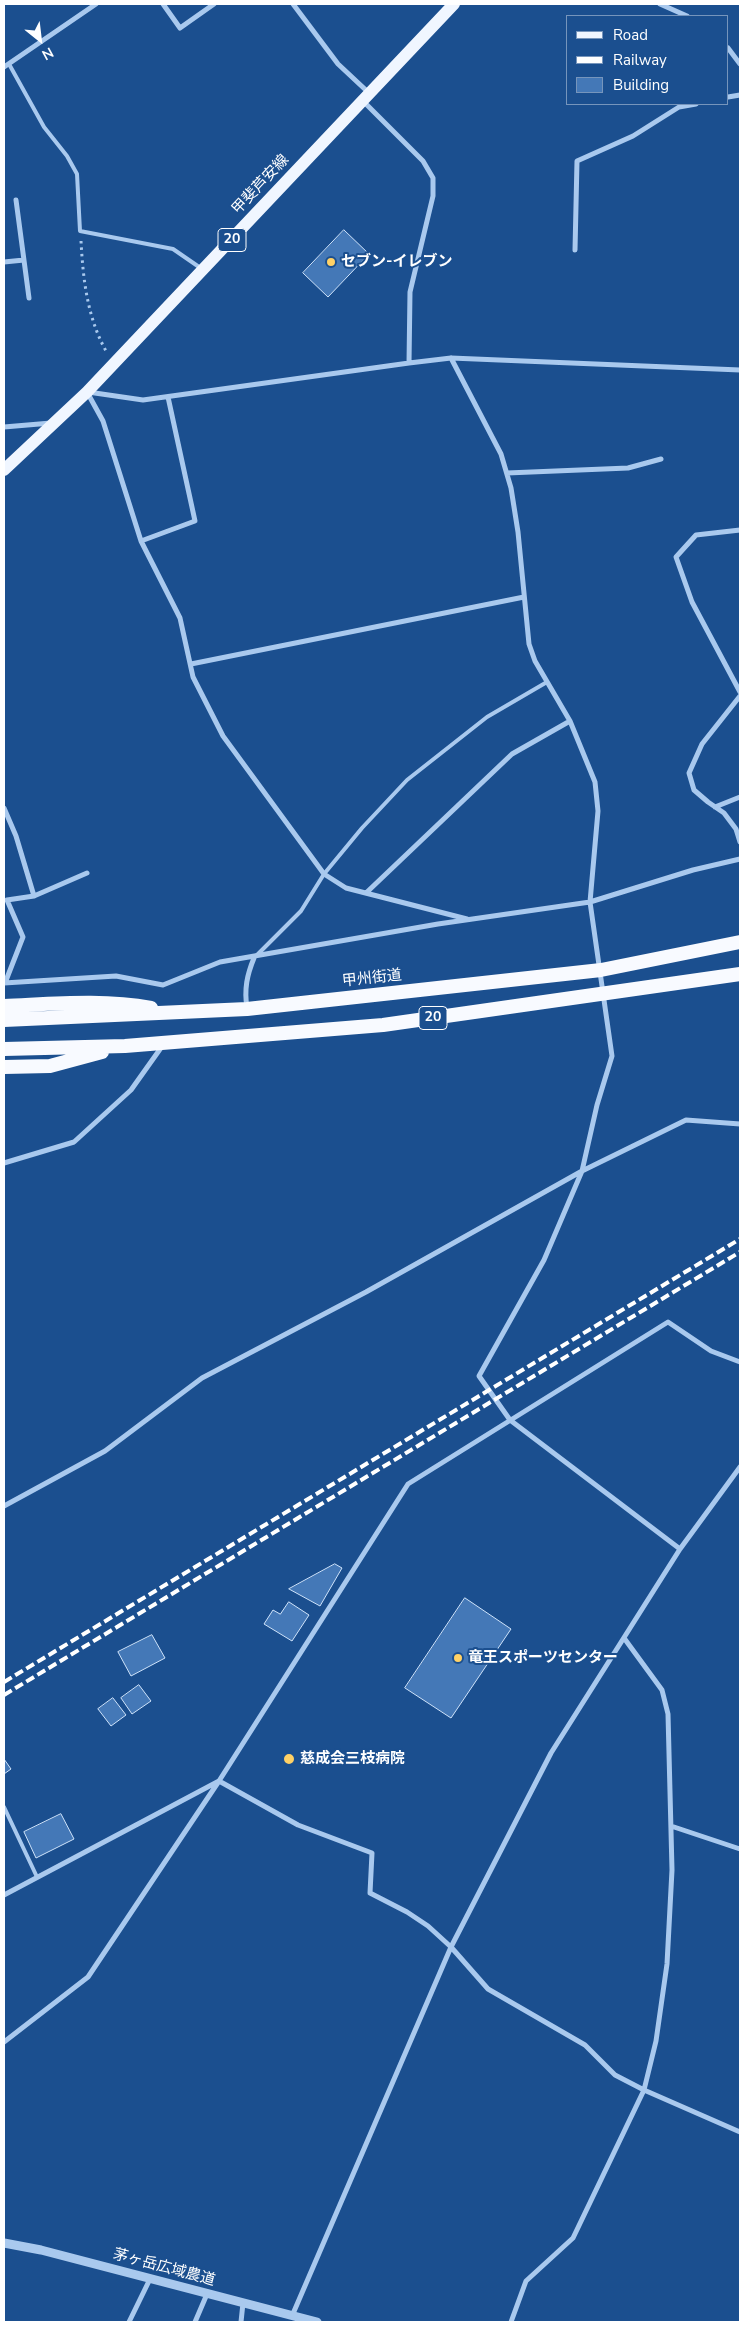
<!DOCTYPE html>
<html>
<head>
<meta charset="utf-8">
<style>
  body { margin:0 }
  #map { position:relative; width:744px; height:2326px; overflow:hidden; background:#1b4f8f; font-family:"Nunito Sans",sans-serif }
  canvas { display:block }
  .frame { position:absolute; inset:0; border:5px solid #fff; pointer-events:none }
  .legend { position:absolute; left:566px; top:15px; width:162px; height:90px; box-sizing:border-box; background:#1b4f8f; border:1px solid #7695bc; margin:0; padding:6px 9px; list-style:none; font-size:15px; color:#fff }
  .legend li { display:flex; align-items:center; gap:10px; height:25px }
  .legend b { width:25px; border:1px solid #7695bc }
  .north { position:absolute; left:15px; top:15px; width:50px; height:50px; -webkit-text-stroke:4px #1b4f8f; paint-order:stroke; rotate:151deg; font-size:14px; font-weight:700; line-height:20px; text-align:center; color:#fff }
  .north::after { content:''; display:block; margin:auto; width:18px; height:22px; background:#fff; clip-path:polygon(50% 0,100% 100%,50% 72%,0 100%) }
</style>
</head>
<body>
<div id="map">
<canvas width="744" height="2326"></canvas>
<div class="frame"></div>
<ul class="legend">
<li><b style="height:6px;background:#f0f6ff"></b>Road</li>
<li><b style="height:6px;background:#fff"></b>Railway</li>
<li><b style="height:14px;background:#4478b7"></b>Building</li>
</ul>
<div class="north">N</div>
</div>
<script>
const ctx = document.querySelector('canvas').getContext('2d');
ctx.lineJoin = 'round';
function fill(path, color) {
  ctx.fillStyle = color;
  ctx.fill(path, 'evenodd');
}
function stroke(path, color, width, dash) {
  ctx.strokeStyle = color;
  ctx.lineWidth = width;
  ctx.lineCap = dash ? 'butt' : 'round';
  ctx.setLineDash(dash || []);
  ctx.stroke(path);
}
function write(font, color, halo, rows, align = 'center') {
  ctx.font = font + ' "Nunito Sans","Noto Sans JP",sans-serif';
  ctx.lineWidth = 4;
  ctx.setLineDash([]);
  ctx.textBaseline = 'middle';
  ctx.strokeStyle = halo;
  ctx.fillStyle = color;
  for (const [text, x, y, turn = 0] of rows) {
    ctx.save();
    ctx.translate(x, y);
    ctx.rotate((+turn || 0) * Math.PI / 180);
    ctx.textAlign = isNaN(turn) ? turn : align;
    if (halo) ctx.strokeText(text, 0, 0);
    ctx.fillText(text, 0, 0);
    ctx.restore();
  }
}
const building = new Path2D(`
  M344 230 369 254 328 297 303 273Z
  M335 1564 342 1568 320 1606 289 1589Z
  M465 1598 511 1629 451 1718 405 1688Z
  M289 1602 309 1615 292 1641 264 1624 273 1610 280 1614Z
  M152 1635 165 1658 131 1676 118 1652Z
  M139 1685 151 1701 132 1714 121 1698Z
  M113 1698 126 1715 111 1726 98 1709Z
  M4 1759 11 1769 4 1774Z
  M61 1814 74 1839 36 1858 24 1832Z`);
const path = new Path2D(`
  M81 241C83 278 87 317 106 351`);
const service = new Path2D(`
  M9 64 44 127 67 156 77 174 80 231 173 249 202 269
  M257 955 301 911 324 874 362 828 407 780 487 717 547 682
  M4 1807 37 1877`);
const minor = new Path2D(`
  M163 4 180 28 214 4
  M293 4 338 64 369 93
  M660 4 687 16
  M728 48 740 64
  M4 67 96 4
  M728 97 740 95
  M362 100 423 161 433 178V196L410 292 409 363 451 358 740 370
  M16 200 29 298
  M575 250 577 161 633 136 679 107 696 104
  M4 262 24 260
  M451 358 501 454 511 488 518 532 529 644 535 661 570 721 595 782 598 811 590 902 612 1056 597 1105 582 1171 544 1260 479 1376 510 1420 680 1549
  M87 392 103 421 141 541 180 618 193 677 223 736 324 874 346 888 467 919
  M88 392 143 400 409 363
  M4 427 51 423
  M507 473 628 468 661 459
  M740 530 696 535 676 557 692 602 740 692
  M141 541 195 521 168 397
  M191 664 524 597
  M740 696 702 744 689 773 694 790 708 802 724 813 736 829 740 842
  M715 807 740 797
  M4 808 16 836 34 896 7 900 23 937 5 983
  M366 893 512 754 570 721
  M34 896 87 873
  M4 983 116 976 163 985 220 962 438 924 590 902 693 870 740 859
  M247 1008C244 989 247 975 254 958
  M4 1163 74 1142 131 1090 163 1045
  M4 1506 105 1451 202 1378 366 1292 582 1171 686 1120 740 1124
  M671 1826 740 1849
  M4 1895 219 1781 298 1825 372 1853 370 1893 407 1912 428 1926 451 1947 488 1989 585 2045 615 2075 644 2090 740 2132
  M4 2042 88 1977 219 1781 408 1484 668 1322 711 1351 740 1362
  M292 2316 451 1947 551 1753 680 1549 740 1467
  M129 2322 150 2279
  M195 2322 207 2294
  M241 2322 243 2303
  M511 2322 526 2281 573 2238 644 2090 656 2041 667 1964 672 1870 668 1714 662 1690 624 1638`);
const tertiary = new Path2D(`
  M4 2243 41 2250 317 2322`);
const primary = new Path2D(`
  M4 470 87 392 454 4`);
const trunk = new Path2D(`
  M4 1006C53 1004 103 999 151 1008
  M4 1020 247 1009 601 970 740 942
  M4 1049 125 1046 383 1025 740 974
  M4 1067 50 1066 102 1052`);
const rail = new Path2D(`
  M4 1682 740 1239
  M4 1695 740 1252`);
const markers = [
  [331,262,5,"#ffd166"],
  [458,1658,5,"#ffd166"],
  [289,1759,6,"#ffd166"]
];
const shields = [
  [232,240,28],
  [433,1018,28]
];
const shieldNames = [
  ["20",232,240],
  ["20",433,1018]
];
const streetNames = [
  ["甲斐芦安線",261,185,-47],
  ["甲州街道",372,979,-6],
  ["茅ヶ岳広域農道",164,2268,15]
];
const poiNames = [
  ["セブン-イレブン",341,262],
  ["竜王スポーツセンター",468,1658],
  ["慈成会三枝病院",300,1759]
];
fill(building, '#4478b7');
stroke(building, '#cfe3fa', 1);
stroke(path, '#a9c9ee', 3, [2.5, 4]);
stroke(service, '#a9c9ee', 4);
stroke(minor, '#a9c9ee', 5);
stroke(tertiary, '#a9c9ee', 9);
stroke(primary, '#f0f6ff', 12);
stroke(trunk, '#f8faff', 14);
stroke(rail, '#fff', 4, [9, 4]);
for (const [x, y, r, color] of markers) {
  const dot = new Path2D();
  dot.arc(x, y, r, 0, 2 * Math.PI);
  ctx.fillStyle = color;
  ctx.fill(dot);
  stroke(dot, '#1b4f8f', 2);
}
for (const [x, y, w] of shields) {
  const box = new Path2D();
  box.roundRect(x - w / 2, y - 11.5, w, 23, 4);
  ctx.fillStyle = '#1b4f8f';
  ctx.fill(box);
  stroke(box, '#fff', 1);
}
write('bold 14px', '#fff', null, shieldNames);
write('15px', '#fff', '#1b4f8f', streetNames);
write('bold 15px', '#fff', '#1b4f8f', poiNames, 'left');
</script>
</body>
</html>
